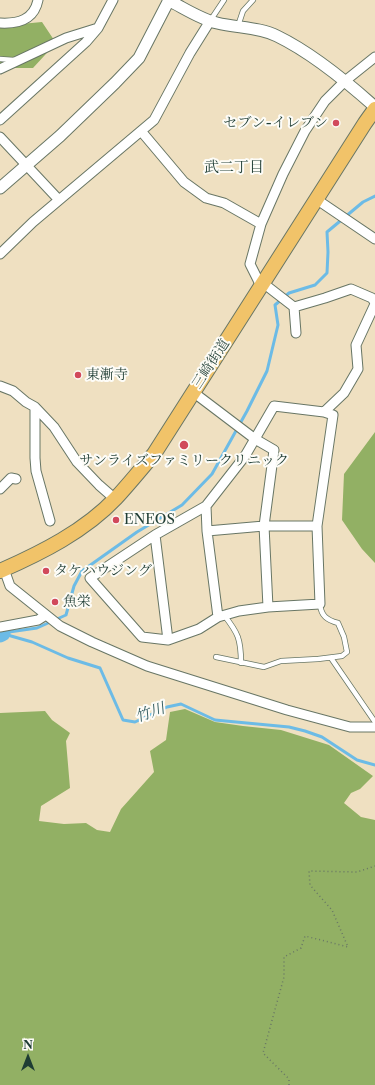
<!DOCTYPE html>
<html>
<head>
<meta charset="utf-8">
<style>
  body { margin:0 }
  #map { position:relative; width:375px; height:1085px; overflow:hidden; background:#efe0c1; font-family:"Libre Caslon Text",serif }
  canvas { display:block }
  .north { position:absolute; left:8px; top:1037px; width:40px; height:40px; -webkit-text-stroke:3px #fdfcf7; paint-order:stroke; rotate:0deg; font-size:11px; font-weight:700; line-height:16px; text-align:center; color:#1f3d34 }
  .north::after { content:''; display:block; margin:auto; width:14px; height:18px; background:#1f3d34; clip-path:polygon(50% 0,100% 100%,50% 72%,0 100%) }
</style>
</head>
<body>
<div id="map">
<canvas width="375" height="1085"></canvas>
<div class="north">N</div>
</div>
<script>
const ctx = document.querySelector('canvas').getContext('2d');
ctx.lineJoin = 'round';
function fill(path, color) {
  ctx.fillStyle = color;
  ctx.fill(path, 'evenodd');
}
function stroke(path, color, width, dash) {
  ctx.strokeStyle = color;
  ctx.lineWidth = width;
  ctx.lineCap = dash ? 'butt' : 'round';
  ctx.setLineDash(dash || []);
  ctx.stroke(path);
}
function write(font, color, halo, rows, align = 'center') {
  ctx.font = font + ' "Libre Caslon Text","Noto Serif JP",serif';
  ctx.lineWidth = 4;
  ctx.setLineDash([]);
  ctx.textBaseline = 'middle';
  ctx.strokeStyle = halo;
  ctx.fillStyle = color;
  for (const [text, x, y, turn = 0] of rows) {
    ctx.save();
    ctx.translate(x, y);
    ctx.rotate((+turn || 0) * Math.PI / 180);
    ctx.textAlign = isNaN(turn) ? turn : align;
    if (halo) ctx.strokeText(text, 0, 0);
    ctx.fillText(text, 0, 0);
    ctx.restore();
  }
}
const forest = new Path2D(`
  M42 22 56 43 33 68H0V26Z
  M375 432V563L362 549 342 520 344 474Z
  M185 709 215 722 243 726 281 730 329 745 373 776 360 789 351 793 344 803 361 817 375 820V1085H0V713L45 711 52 720 70 733 66 741 70 788 41 806 39 821 64 824 86 823 97 830 110 832 121 809 154 772 150 751 166 740 170 712Z`);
const stream = new Path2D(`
  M2 633 37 628 66 615 74 586 82 571 137 532 182 505 212 474 247 411 267 371 278 325 275 305 289 293 315 285 327 273 328 252 327 232 363 202 375 196
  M4 634 32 642 68 658 100 668 123 720 135 722 167 707 181 704 215 720 289 727 305 731 322 737 357 760 375 765`);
const river = new Path2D(`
  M0 634 2 633`);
const path = new Path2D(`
  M289 1085V1079L263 1053 284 977V957L301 948 305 936 348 947 332 910 310 885 309 871 357 872 375 866`);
const service = new Path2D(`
  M210 21 224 0
  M238 26 243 11 253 0
  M0 59 14 60
  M224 615C238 633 241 639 241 663
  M216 657 264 667 281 661 318 659 342 656 347 652 344 637 338 623C327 620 321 616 320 604
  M331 658 375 722`);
const minor = new Path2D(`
  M0 23C18 24 34 20 38 0
  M0 69 66 38 98 28
  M0 120 86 42 98 28 113 0
  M141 131 184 182 206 198 224 203 261 224
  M0 137 59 200
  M316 199 375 239
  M0 254 33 222 154 120 190 53 210 21
  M263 283 294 307 325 298 351 289 372 298 375 303
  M261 286 250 264 261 224 283 174 305 131 325 101 345 81 375 57
  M294 307 296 333
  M0 386 13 391 26 402 35 407 54 427 77 462 99 485 115 499
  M193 392 255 439 274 450 264 526 268 607 320 604 317 526 333 415 324 412 274 406 245 456 206 506 155 535 90 578 142 637 168 640 199 629 218 617 239 611 268 607
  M35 407V458L36 471 50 521
  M324 412 344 393 358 369 356 345 375 304
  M0 489 11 478 16 479
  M206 506 207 531 218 617
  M207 531 264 526H317
  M155 535 168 640
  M4 569 10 586 60 626 92 642 147 666 287 710 350 727H375
  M0 627 38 620 46 615`);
const tertiary = new Path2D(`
  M168 0C184 8 200 19 217 23 237 28 259 27 277 36 312 53 346 81 375 107
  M0 188 60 136 115 83 139 58 169 0`);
const primary = new Path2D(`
  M0 571C41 553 85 531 116 498 129 484 141 469 154 454L365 123 375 109`);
const markers = [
  [336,123,4,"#d1495b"],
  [78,375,4,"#d1495b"],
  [184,445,5,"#d1495b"],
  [116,520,4,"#d1495b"],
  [46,571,4,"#d1495b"],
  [55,602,4,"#d1495b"]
];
const poiNames = [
  ["セブン-イレブン",328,123,"right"],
  ["東漸寺",86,375],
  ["サンライズファミリークリニック",184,461,"center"],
  ["ENEOS",124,520],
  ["タケハウジング",54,571],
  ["魚栄",63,602]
];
const streetNames = [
  ["三崎街道",211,364,-57]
];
const neighbourhoodNames = [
  ["武二丁目",234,168]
];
const waterNames = [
  ["竹川",150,713,-19]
];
fill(forest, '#92b064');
stroke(stream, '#6cbbe6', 3);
stroke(river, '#6cbbe6', 17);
stroke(service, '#687665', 6);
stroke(minor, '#687665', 11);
stroke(tertiary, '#687665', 13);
stroke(primary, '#687665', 16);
stroke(path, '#687665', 1.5, [1, 3]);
stroke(service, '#fff', 4.5);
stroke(minor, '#fff', 9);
stroke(tertiary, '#fff', 11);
stroke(primary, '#f1c369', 14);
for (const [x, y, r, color] of markers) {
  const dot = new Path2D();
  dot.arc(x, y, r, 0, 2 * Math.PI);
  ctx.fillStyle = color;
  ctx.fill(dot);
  stroke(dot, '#fdfcf7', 1.5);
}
write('14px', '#1f3d34', '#fdfcf7', poiNames, 'left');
write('14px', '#1f3d34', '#fdfcf7', streetNames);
write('15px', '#1f3d34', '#fdfcf7', neighbourhoodNames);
write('italic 15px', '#325c60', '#fdfcf7', waterNames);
</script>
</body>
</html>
